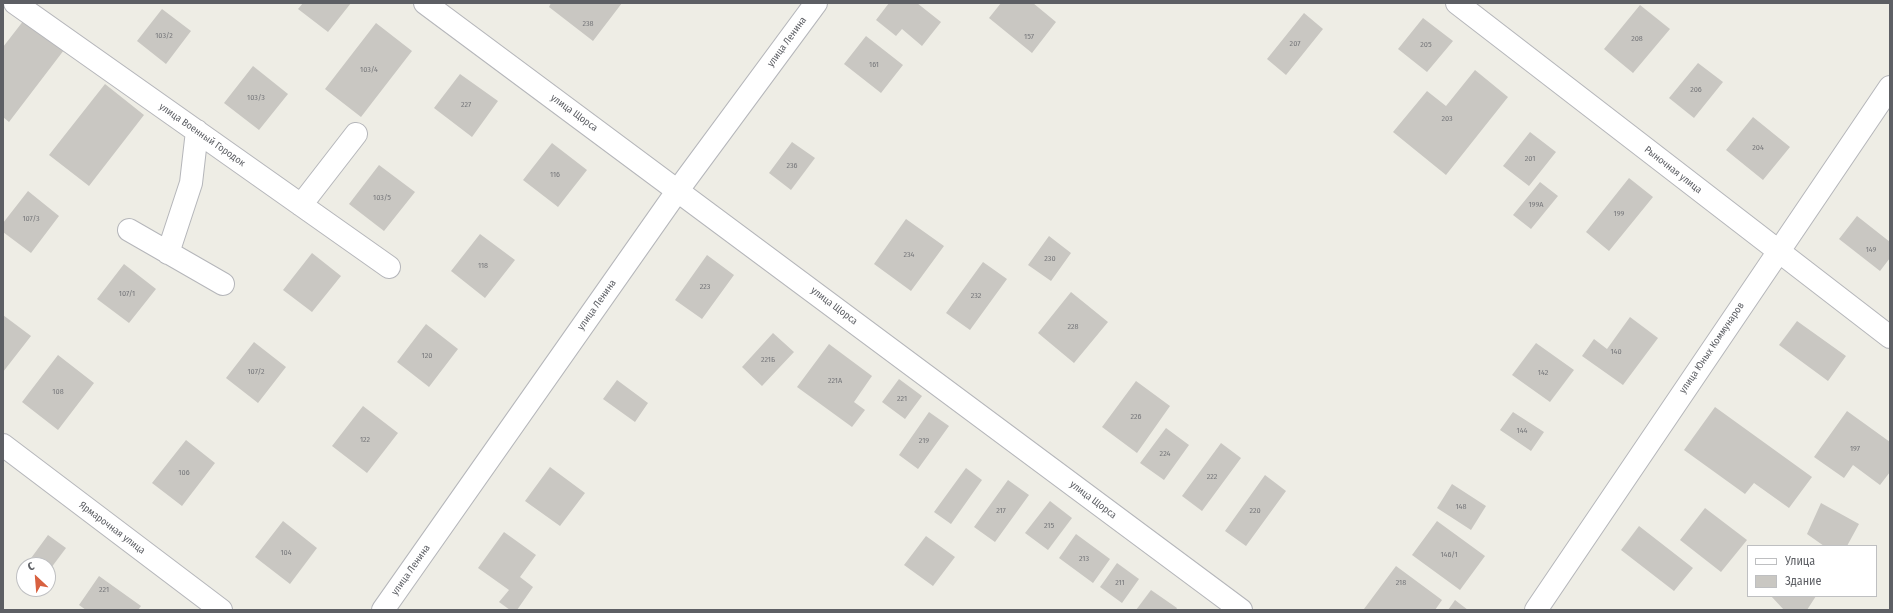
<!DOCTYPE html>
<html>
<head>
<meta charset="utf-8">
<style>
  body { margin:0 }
  #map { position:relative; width:1893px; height:613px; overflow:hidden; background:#eeede5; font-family:"Fira Sans Condensed",sans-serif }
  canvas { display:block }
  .frame { position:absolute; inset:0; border:4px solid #5d5f64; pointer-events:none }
  .legend { position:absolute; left:1747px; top:545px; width:130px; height:52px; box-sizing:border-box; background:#fff; border:1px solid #bebfc1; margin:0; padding:5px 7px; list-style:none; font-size:12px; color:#5d5f64 }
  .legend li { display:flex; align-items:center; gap:8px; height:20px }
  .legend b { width:20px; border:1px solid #bebfc1 }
  .north { position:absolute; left:16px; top:557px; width:40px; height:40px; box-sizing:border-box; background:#fff; border:1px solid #bebfc1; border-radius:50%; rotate:334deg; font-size:11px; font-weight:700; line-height:16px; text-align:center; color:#5d5f64 }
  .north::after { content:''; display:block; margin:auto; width:14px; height:18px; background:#d86140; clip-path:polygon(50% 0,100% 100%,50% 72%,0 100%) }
</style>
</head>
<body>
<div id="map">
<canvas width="1893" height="613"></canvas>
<div class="frame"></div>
<ul class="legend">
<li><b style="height:5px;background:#fff"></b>Улица</li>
<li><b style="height:11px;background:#c9c7c2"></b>Здание</li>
</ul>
<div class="north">С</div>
</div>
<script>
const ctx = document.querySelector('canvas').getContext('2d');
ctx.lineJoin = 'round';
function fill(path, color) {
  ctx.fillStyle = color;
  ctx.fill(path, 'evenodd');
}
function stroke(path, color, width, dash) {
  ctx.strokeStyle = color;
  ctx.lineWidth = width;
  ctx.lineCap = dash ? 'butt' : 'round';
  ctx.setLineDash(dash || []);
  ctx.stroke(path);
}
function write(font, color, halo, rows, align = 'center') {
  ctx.font = font + ' "Fira Sans Condensed",sans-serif';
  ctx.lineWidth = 4;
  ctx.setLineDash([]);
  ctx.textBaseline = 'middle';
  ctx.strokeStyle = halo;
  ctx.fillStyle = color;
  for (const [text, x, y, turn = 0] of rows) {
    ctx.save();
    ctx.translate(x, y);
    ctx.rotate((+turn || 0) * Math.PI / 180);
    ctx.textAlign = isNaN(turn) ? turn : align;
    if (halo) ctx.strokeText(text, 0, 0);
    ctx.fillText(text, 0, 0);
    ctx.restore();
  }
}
const building = new Path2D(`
  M303 3H351L328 32 298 9Z
  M551 3H622L593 41 549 7Z
  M889 3H917L941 22 922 46 902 29 896 36 876 20Z
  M1001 3H1033L1056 22 1032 53 989 18Z
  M1640 5 1670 29 1633 73 1604 49Z
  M162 9 191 31 166 64 137 41Z
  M1304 13 1323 29 1286 75 1267 59Z
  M1423 18 1453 41 1427 72 1398 49Z
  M24 20 64 50 9 122 3 117V47Z
  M376 23 412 51 361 117 325 89Z
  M866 36 903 65 881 93 844 64Z
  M1698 63 1723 82 1694 118 1669 98Z
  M253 66 288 94 259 130 224 103Z
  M1475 70 1508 97 1446 175 1393 132 1427 91 1446 106Z
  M460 74 498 101 472 137 434 108Z
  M105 84 144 115 89 186 49 155Z
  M1753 117 1790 147 1763 180 1726 150Z
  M1530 132 1556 152 1529 186 1503 166Z
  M792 142 815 158 791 190 769 173Z
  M552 143 587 170 558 207 523 180Z
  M379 165 415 192 384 231 349 204Z
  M1629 178 1653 197 1609 251 1586 232Z
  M1540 182 1558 196 1531 229 1513 215Z
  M28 191 59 216 31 253 3 232V223Z
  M1857 216 1890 242V258L1880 271 1839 239Z
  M906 219 944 246 911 291 874 264Z
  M480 234 515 260 485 298 451 271Z
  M1049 236 1071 253 1051 281 1028 265Z
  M312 253 341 276 312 312 283 290Z
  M707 255 734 275 702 319 675 300Z
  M983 262 1007 279 970 330 946 313Z
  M124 264 156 289 129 323 97 299Z
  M1071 292 1108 322 1074 363 1038 333Z
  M3 315 31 336 3 372Z
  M1630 317 1658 338 1623 385 1582 356 1594 339 1607 349Z
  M1797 321 1846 356 1828 381 1779 345Z
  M426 324 458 349 429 387 397 362Z
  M773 333 794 352 762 386 742 367Z
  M254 342 286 367 258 403 226 378Z
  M1536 343 1574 370 1550 402 1512 375Z
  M829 344 872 376 854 402 865 410 852 427 797 387Z
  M58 355 94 383 58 430 22 402Z
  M899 379 922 396 905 419 882 402Z
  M617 380 648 403 635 422 603 399Z
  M1136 381 1170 406 1137 453 1102 427Z
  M363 406 398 433 367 473 332 446Z
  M1715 407 1812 477 1789 508 1754 483 1745 494 1684 450Z
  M1847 411 1890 442V472L1880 485 1853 465 1844 478 1814 457Z
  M929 412 949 426 918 469 899 455Z
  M1513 412 1544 432 1531 451 1500 430Z
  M1166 428 1189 445 1164 480 1140 463Z
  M186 440 215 463 182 506 152 483Z
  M1221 443 1241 458 1202 511 1182 496Z
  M550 467 585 493 560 526 525 501Z
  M966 468 982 480 951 524 934 512Z
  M1265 475 1286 491 1246 546 1225 531Z
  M1008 480 1029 495 995 542 974 527Z
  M1452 484 1486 506 1471 530 1437 508Z
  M1050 501 1072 518 1048 550 1025 533Z
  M1821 503 1859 524 1847 546H1824L1807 534Z
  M1705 508 1747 540 1721 572 1680 540Z
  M283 521 317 548 290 584 255 557Z
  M1437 521 1485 556 1460 590 1412 555Z
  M1639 526 1693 568 1674 591 1621 550Z
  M504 532 536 555 520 577 533 587 517 610H510L499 602 509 590 478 568Z
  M1076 534 1110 559 1093 583 1059 558Z
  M48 535 66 548 48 572V565H26Z
  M926 536 955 557 933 586 904 565Z
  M1117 563 1139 579 1122 603 1100 587Z
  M1396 566 1442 600 1435 610H1366L1364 609Z
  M99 576 141 606 138 610H86L79 605Z
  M1151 590 1177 608 1176 610H1136Z
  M1771 596H1816L1807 610H1784Z
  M1455 600 1468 610H1448Z`);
const minor = new Path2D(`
  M15 3 389 267
  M425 3 1241 610
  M1457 3 1890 337
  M301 205 356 134
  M129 230 223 284
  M168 253 191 183 197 131
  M3 445 221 610
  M383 610 678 190 816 3
  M1536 610 1890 87`);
const numberNames = [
  ["238",588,24],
  ["103/2",164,36],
  ["157",1029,37],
  ["208",1637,39],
  ["207",1295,44],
  ["205",1426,45],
  ["161",874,65],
  ["103/4",369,70],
  ["206",1696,90],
  ["103/3",256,98],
  ["227",466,105],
  ["203",1447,119],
  ["204",1758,148],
  ["201",1530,159],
  ["236",792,166],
  ["116",555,175],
  ["103/5",382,198],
  ["199А",1536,205],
  ["199",1619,214],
  ["107/3",31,219],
  ["149",1871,250],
  ["234",909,255],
  ["230",1050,259],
  ["118",483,266],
  ["223",705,287],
  ["107/1",127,294],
  ["232",976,296],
  ["228",1073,327],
  ["140",1616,352],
  ["120",427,356],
  ["221Б",768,360],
  ["107/2",256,372],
  ["142",1543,373],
  ["221А",835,381],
  ["108",58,392],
  ["221",902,399],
  ["226",1136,417],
  ["144",1522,431],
  ["122",365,440],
  ["219",924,441],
  ["197",1855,449],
  ["224",1165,454],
  ["106",184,473],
  ["222",1212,477],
  ["148",1461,507],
  ["217",1001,511],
  ["220",1255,511],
  ["215",1049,526],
  ["104",286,553],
  ["146/1",1449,555],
  ["213",1084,559],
  ["211",1120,583],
  ["218",1401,583],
  ["221",104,590]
];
const streetNames = [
  ["улица Ленина",787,42,-54],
  ["улица Щорса",574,113,36],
  ["улица Военный Городок",202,135,35],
  ["Рыночная улица",1673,170,38],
  ["улица Ленина",597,305,-55],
  ["улица Щорса",834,306,37],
  ["улица Юных Коммунаров",1712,348,-56],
  ["улица Щорса",1093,500,37],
  ["Ярмарочная улица",112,528,37],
  ["улица Ленина",411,570,-55]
];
fill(building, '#c9c7c2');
stroke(minor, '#b5b6ba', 24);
stroke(minor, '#fff', 22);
write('8px', '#78797c', null, numberNames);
write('10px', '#5d5f64', '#fff', streetNames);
</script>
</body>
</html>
